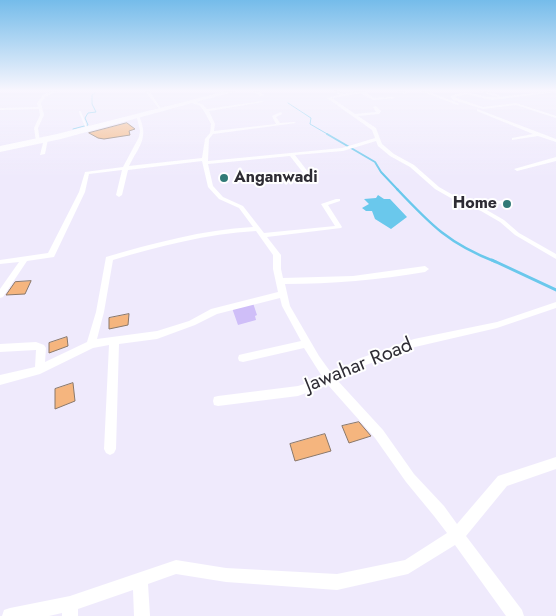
<!DOCTYPE html>
<html>
<head>
<meta charset="utf-8">
<style>
  body { margin:0 }
  canvas { display:block; background:#efeafc }
</style>
</head>
<body>
<canvas width="556" height="616"></canvas>
<script>
const ctx = document.querySelector('canvas').getContext('2d');
ctx.lineJoin = 'round';
function fill(path, color) {
  ctx.fillStyle = color;
  ctx.fill(path, 'evenodd');
}
function stroke(path, color, width, dash) {
  ctx.strokeStyle = color;
  ctx.lineWidth = width;
  ctx.lineCap = dash ? 'butt' : 'round';
  ctx.setLineDash(dash || []);
  ctx.stroke(path);
}
function write(font, color, halo, rows, align = 'center') {
  ctx.font = font + ' Jost,sans-serif';
  ctx.lineWidth = 4;
  ctx.setLineDash([]);
  ctx.textBaseline = 'middle';
  ctx.strokeStyle = halo;
  ctx.fillStyle = color;
  for (const [text, x, y, turn = 0] of rows) {
    ctx.save();
    ctx.translate(x, y);
    ctx.rotate((+turn || 0) * Math.PI / 180);
    ctx.textAlign = isNaN(turn) ? turn : align;
    if (halo) ctx.strokeText(text, 0, 0);
    ctx.fillText(text, 0, 0);
    ctx.restore();
  }
}
const green = new Path2D(`
  M253 303 257 315 255 316 256 320 238 325 232 308Z`);
const water = new Path2D(`
  M378 195 384 199H390L407 217 391 229 375 219 372 211H366L362 208 369 204 364 199 376 198Z`);
const streamFar3 = new Path2D(`
  M288 103 311 118 310 124 329 135
  M73 129 88 125 85 118 88 113 96 112 92 104V95L95 93`);
const streamFar2 = new Path2D(`
  M327 134 375 162 381 172 398 190`);
const streamFar1 = new Path2D(`
  M397 189C431 225 449 244 496 262`);
const stream = new Path2D(`
  M492 260 556 290`);
const building = new Path2D(`
  M127 123 135 129 129 131 130 135 104 139 98 138 89 133Z
  M31 281 25 294 6 295 15 282Z
  M129 314 128 325 109 329V318Z
  M67 337 68 346 49 353V343Z
  M73 383 75 401 55 409V389Z
  M359 422 371 436 349 443 342 426Z
  M325 434 331 451 295 461 290 444Z`);
const laneFar1 = new Path2D(`
  M335 91 343 95
  M80 112 87 129`);
const lane = new Path2D(`
  M470 205 502 202`);
const street = new Path2D(`
  M53 91H57L45 97 41 103 44 115 38 128 40 142 36 141 34 128 40 115 39 109 0 110V108L38 107 37 103 43 95Z
  M145 91H149L162 110H160Z
  M253 91H257L264 95 261 96Z
  M358 91H364L374 98 393 97 395 98 373 100 360 93 332 98 355 114 376 112 373 107 376 106 381 111 379 114 358 116 376 128 382 144 394 154 414 165 439 187 460 199 485 209 504 220 519 233 556 254V259L515 235 500 222 481 211 456 201 435 189 410 167 390 156 378 146 376 141 343 151 295 155 315 181V183H311L290 156 208 164 213 186 223 197 243 206 264 233 335 226 321 204 336 199H340V201L328 205 342 227 341 228 267 237 281 255V269L283 278 353 276 425 266 429 269 425 272C379 280 332 284 285 284L290 306 319 356 332 374 358 359 414 339 497 322 556 302V308L497 328 415 347 366 365 338 381 383 430 414 474 444 506 457 524 498 476 556 457V469L507 486 466 536 522 610 524 616H506L455 545 408 574 337 590 226 582 176 574 148 584 150 616H134L133 590 78 609V616H62V613L49 616H2L4 610 10 608 70 596 176 560 226 568 337 574 405 560 447 533 434 516 406 482 375 438 328 385 298 396 218 406 214 405 213 401 214 397 218 396 298 386 323 378 304 348 243 362 239 361 238 358 239 355 243 354 301 341 282 306 280 298 217 314 195 325 157 339 119 344 116 449 114 453 110 455 106 453 104 449 109 345 93 348 40 374 0 385V375L35 367 36 350 0 352V344L36 342 44 345 46 348 45 362 87 342 96 312 106 257C154 243 202 230 253 227L239 208 219 199 208 187 202 161 128 170 122 195 119 197 116 195 122 170 89 174 85 192 54 257 27 261 3 297 0 298V289L19 262 0 264V260L48 253 79 192 85 172 123 167 139 137 140 131 136 114H138C150 138 139 146 129 166L202 158 205 139 210 133 211 124 204 111 200 106 189 102 190 100 202 104 207 109 262 101 264 102 209 111 215 124 214 131 276 124 272 116 281 112 282 114 276 117 280 123 294 122 296 123 213 134 209 139 208 161 342 148 375 138 372 130 327 98ZM256 231 273 255V269L278 292 211 309 189 321 157 331 97 339 104 312 113 260C160 246 206 234 256 231Z
  M398 91H402L407 93 405 94Z
  M422 91H426L460 104 457 105Z
  M480 91H484L499 95V97L556 91 554 92 492 100 466 94 455 97 456 98 483 107 516 103 556 116V118L516 105 483 109 453 100 451 96C471 88 480 99 498 97Z
  M477 109 556 139V142L538 136 512 140V138L533 134 477 111Z
  M46 138 48 139 45 154 40 155 44 139Z
  M556 157V161L517 171 514 169Z`);
const highway = new Path2D(`
  M227 91H236L61 139 0 152V146L57 134Z`);
const markers = [
  [224,178,5,"#317a77"],
  [507,204,5,"#317a77"]
];
const farPoinames = [
  ["Anganwadi",234,178],
  ["Home",497,204,"right"]
];
const streetNames = [
  ["Jawahar Road",359,366,-22]
];
fill(green, '#cfbef8');
fill(water, '#6ac8ec');
stroke(streamFar3, '#6ac8ec', 1);
stroke(streamFar2, '#6ac8ec', 2);
stroke(streamFar1, '#6ac8ec', 2.5);
stroke(stream, '#6ac8ec', 3);
fill(building, '#f5b57e');
stroke(building, '#8a786a', 1);
stroke(laneFar1, '#fff', 2);
stroke(lane, '#fff', 3);
fill(street, '#fff');
fill(highway, '#fff');
const sky = ctx.createLinearGradient(0, 0, 0, 177);
sky.addColorStop(0, '#75bcea');
sky.addColorStop(0.51, '#f8f6fe');
sky.addColorStop(1, '#f8f6fe00');
ctx.fillStyle = sky;
ctx.fillRect(0, 0, 556, 177);
for (const [x, y, r, color] of markers) {
  const dot = new Path2D();
  dot.arc(x, y, r, 0, 2 * Math.PI);
  ctx.fillStyle = color;
  ctx.fill(dot);
  stroke(dot, '#fff', 2);
}
write('bold 16px', '#2e2c34', '#fff', farPoinames, 'left');
write('20px', '#2e2c34', '#fff', streetNames);
</script>
</body>
</html>
